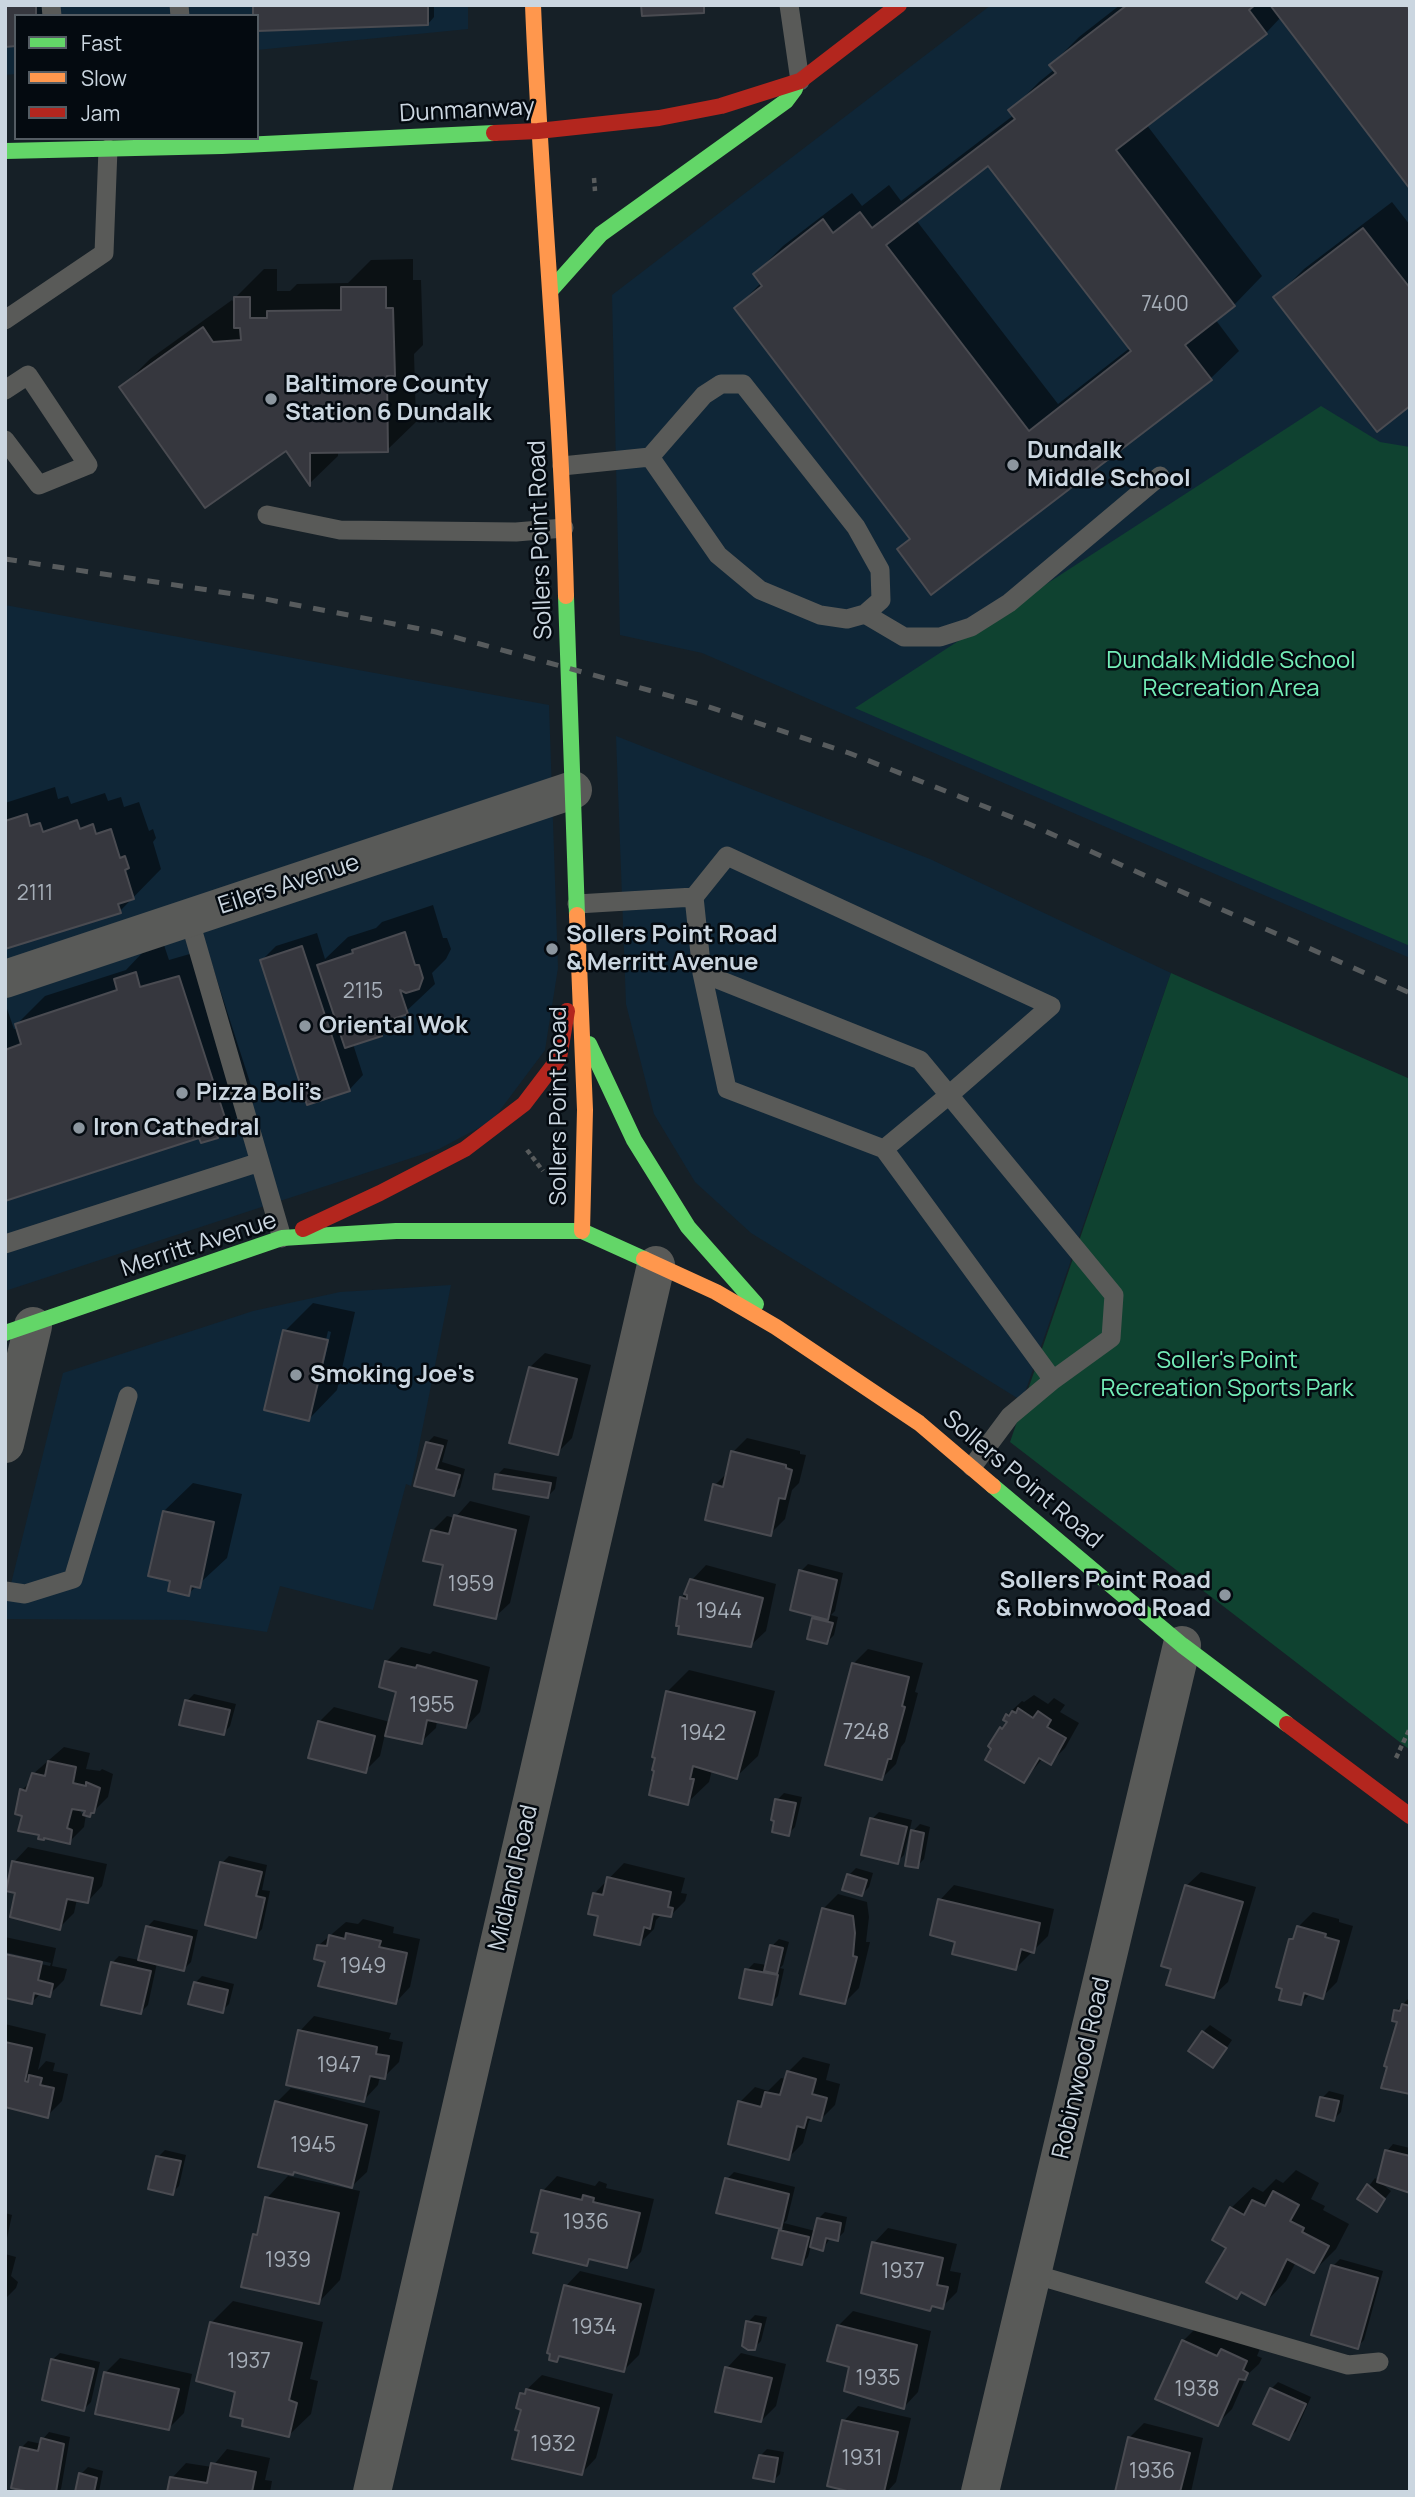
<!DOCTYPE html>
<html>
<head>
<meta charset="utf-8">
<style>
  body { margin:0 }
  #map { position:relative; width:1415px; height:2497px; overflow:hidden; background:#162027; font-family:Manrope,sans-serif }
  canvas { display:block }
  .frame { position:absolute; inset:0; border:7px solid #cbd6e0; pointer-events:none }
  .legend { position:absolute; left:14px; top:14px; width:245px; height:126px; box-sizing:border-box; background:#040a10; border:2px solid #545c63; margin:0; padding:9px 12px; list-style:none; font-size:21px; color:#cbd6e0 }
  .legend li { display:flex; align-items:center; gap:14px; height:35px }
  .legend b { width:35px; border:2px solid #545c63 }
</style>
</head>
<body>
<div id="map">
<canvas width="1415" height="2497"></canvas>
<div class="frame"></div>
<ul class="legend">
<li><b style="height:9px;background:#63d668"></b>Fast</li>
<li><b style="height:9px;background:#ff974d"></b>Slow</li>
<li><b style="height:9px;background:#b3261e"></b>Jam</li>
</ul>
</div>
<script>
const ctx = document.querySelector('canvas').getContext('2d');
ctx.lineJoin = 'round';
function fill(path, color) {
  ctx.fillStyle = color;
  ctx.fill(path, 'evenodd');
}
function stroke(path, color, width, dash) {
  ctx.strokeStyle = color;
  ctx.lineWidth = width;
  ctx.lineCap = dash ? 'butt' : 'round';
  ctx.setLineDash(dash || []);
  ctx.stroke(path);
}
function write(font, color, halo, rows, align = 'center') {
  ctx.font = font + ' Manrope,sans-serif';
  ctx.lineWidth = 5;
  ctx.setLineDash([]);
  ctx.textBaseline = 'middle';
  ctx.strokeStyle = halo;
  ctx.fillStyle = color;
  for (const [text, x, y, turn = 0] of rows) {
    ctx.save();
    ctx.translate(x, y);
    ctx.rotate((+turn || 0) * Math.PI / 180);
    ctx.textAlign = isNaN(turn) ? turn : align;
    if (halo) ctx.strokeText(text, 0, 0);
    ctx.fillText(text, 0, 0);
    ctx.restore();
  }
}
const built = new Path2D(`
  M5 5H468V29L257 50V16H16V74L5 75Z
  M991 5H1410V958L702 653 620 635 612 295Z
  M5 605 549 705 558 968 545 1050 492 1121 439 1149 5 1291Z
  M616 736 930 859 1171 973 1022 1401 751 1233 695 1182 654 1114 626 1004Z
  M451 1285 411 1486 406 1484 373 1610 280 1586 267 1632 187 1620 5 1619V1608L63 1373 253 1311 340 1292Z`);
const green = new Path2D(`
  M1321 406 1380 442 1410 447V946L855 708Z
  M1171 973 1410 1079V1750L1010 1442Z`);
const shadow = new Path2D(`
  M5 5H42L43 16H16Z
  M255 5H434V17L428 24 257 16Z
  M1120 5H1410V186L1281 17 1266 33 1146 124 1262 276 1234 305 1215 319 1239 351 1210 379 899 549 911 537 736 308 762 282 755 274 783 246 852 193 862 206 889 185 901 201 1014 115 1011 110 1039 82 1055 69 1051 65 1079 37ZM988 164 1131 347 1058 404 916 220Z
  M1392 202 1410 225V404L1276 297 1304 269Z
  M413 259V280H421L423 345 414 354 416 422 387 450 338 451V456L310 483 287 449 122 387 150 359 232 300 236 306V297L264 269H277V291H290L297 284 348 283 371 260Z
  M55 787 58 799 68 796 71 804 105 793 108 801 121 797 124 807 139 802 149 831 153 829 156 838 153 842 161 869 120 911 5 947V803Z
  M433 905 443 938H447L451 949 446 959 432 973 435 984 381 1035 353 1044 363 1075 349 1090 262 960 276 946 317 933 325 959 348 937 376 928 382 922Z
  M164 945 169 960 207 949 256 1101 217 1136 202 1141 200 1136 5 1199V1003L14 1029 18 1028 17 1024 45 996 126 970 144 951Z
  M313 1303 355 1312 337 1390 309 1419 285 1331ZM328 1331 331 1332 318 1388H315Z
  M545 1353 591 1365 572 1438 557 1453 530 1367Z
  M434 1436 448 1440 442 1462 465 1469 460 1488 453 1494 416 1485 427 1443Z
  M747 1438 800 1451V1454L806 1455 799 1483 792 1490 785 1519 770 1534 715 1485 728 1472 733 1452Z
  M504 1468 557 1477 555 1489 548 1496 497 1475Z
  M193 1483 242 1494 227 1558 188 1594 173 1580 164 1511Z
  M470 1501 530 1516 510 1603 495 1617 446 1564 432 1531 447 1516 455 1518Z
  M808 1564 843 1573 835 1611 831 1615 838 1617 834 1635 827 1642 814 1619 817 1615 801 1571Z
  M706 1565 776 1584 766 1631 751 1645 682 1598 692 1580Z
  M401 1647 430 1654 433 1651 490 1667 480 1712 466 1727 437 1720 436 1728 421 1742 385 1734 380 1756 365 1771 319 1722 334 1707 390 1722 399 1691 386 1662Z
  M868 1649 923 1663 915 1692 918 1693 905 1742 901 1747 896 1764 882 1778 854 1663Z
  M689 1670 775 1691 758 1756 736 1777 712 1770 709 1782 687 1803 668 1691Z
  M194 1694 236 1704 230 1726 224 1733 187 1701Z
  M1034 1695 1048 1704 1054 1698 1065 1705 1060 1712 1079 1723 1065 1748 1050 1763 1043 1758 1024 1781 1001 1728 1008 1721 1007 1715 1022 1701 1024 1702Z
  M64 1747 90 1753 86 1769 100 1771 102 1769 113 1774 108 1797 90 1815 86 1814 84 1827 69 1842 41 1834 24 1815 22 1790 31 1781 33 1774ZM82 1809 87 1810 85 1815 81 1813Z
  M784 1793 802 1797 795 1827 788 1834 777 1800Z
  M879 1812 912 1820 904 1855 897 1862 872 1819Z
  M920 1824 930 1827 924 1859 917 1866 913 1831Z
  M28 1847 107 1864 102 1886 88 1901 77 1899 74 1913 59 1928 17 1892 14 1862Z
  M229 1856 267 1865 262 1890 270 1891 262 1929 255 1936 222 1863Z
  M624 1863 685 1878 681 1893 687 1894 685 1901 670 1916 662 1914 656 1920 654 1929 640 1943 600 1915 594 1894Z
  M856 1868 873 1873 869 1887 862 1894 849 1875Z
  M1201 1872 1256 1887 1228 1982 1213 1996 1186 1886Z
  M954 1885 1054 1909 1048 1936 1016 1968 958 1940 940 1900Z
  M838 1894 867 1902 869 1917 866 1942H870L859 1988 845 2002 823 1909Z
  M1313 1912 1339 1919V1922L1353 1926 1337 1982 1322 1997 1311 1993 1301 2003 1291 1940 1296 1935 1298 1927Z
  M363 1919 394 1927 393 1933 420 1939 410 1987 396 2002 327 1960 319 1945 346 1922 358 1924Z
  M154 1920 198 1930 191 1962 184 1969 157 1963 148 2005 141 2012 112 1963 119 1956 139 1960 147 1927Z
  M5 1937 56 1948 52 1966 67 1969 64 1980 49 1995 41 1993 31 2003 5 1956 50 1966 51 1963 5 1952Z
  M779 1939 789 1942 783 1965 780 1968 784 1969 778 1996 771 2003 747 1970 754 1963 767 1965 772 1946Z
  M202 1976 234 1984 229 2004 222 2011 195 1983Z
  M1410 1997V2093L1396 2011Z
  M314 2016 391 2033 389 2039 403 2042 399 2062 384 2077 380 2076 378 2085 364 2100 300 2031Z
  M5 2024 46 2034 38 2070 46 2061 55 2063 53 2071 68 2074 62 2101 47 2116 5 2105Z
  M1210 2025 1232 2040 1219 2059 1203 2032Z
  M803 2057 830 2064 826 2080 840 2084 835 2105 821 2119 812 2117 809 2121 803 2143 788 2158 740 2102 755 2087 768 2091 781 2078 786 2079 788 2072Z
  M291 2088 380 2111 367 2172 352 2186 277 2102Z
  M1329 2091 1344 2095 1341 2112 1334 2119 1322 2098Z
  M1393 2144 1410 2148V2191L1387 2151Z
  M165 2150 186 2155 179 2186 172 2193 158 2157Z
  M1296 2170 1319 2183 1311 2199 1325 2206 1323 2210 1349 2224 1336 2249 1314 2271 1296 2262 1286 2281 1265 2303 1243 2291 1237 2297 1228 2247 1231 2208 1253 2187 1263 2192 1276 2179 1283 2183Z
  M734 2172 795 2187 787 2220 784 2223 815 2231 818 2219 825 2212 847 2217 844 2232 837 2239 831 2237 823 2249 811 2246 808 2257 801 2264 780 2231 784 2228 718 2212 727 2179Z
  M288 2176 360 2191 340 2280 319 2302 255 2235 259 2230 267 2198Z
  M557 2176 595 2186 599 2181 607 2184 606 2188 654 2199 641 2252 627 2266 592 2258 587 2264 540 2232 543 2191Z
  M1375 2178 1391 2191 1377 2209 1360 2198Z
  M5 2213 12 2215 5 2247Z
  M888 2228 957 2244 950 2271 961 2273 957 2292 942 2307 934 2305 930 2309 874 2243Z
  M5 2254 16 2257 11 2276 18 2282 16 2288 5 2299Z
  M1340 2259 1383 2271 1364 2340 1357 2347 1333 2266Z
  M580 2271 655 2289 639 2355 624 2370 562 2355 556 2360 566 2286Z
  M233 2301 323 2322 310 2379 318 2381 311 2414 289 2435 246 2418 211 2323Z
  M853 2311 931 2331 918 2392 904 2407 851 2366 838 2326Z
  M755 2315 767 2317 761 2341 754 2348 748 2322Z
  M1198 2326 1231 2341 1237 2335 1261 2346 1257 2356 1262 2358 1259 2364 1247 2375 1232 2409 1217 2424 1183 2341Z
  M60 2353 100 2362 91 2402 84 2409 53 2359Z
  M741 2353 786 2364 776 2406 761 2421 727 2368Z
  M120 2358 192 2374 184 2413 169 2428 105 2373Z
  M542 2375 613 2394 596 2458 582 2473 521 2430 522 2394Z
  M1278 2382 1311 2397 1296 2431 1289 2438 1271 2389Z
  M858 2406 911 2418 896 2482 887 2492H859L844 2421Z
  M1144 2423 1203 2438 1191 2492H1116L1130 2437Z
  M49 2432 70 2437 61 2489 58 2492H38L21 2448 28 2441 42 2444 43 2439Z
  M227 2449 270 2458 265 2480 272 2481 270 2492H169L172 2478 186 2463 212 2467Z
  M767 2449 784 2452 780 2474 773 2481 760 2456Z
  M88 2467 103 2471 99 2492H77L81 2474Z`);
const building = new Path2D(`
  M5 5H36V16H16V46L5 47Z
  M253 5H428V25L257 31V16H253Z
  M641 5H704V13L642 16Z
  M1127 5H1255L1249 10 1267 34 1116 150 1235 306 1185 345 1212 380 931 595 897 549 910 539 734 308 762 286 753 274 823 219 833 233 860 212 872 228 1015 119 1008 110 1056 73 1049 65ZM988 166 1131 351 1029 431 886 245Z
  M1270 5H1406L1410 10V189Z
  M1363 228 1410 288V406L1377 432 1273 297Z
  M341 287H386V308H393L395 376H387L388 452 310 453V486L286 451 205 508 119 387 203 327 213 342 241 340 240 328H234V297H250V318H267V311L341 310Z
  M27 814 30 826 40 823 43 832 77 820 80 829 93 824 96 834 111 829 120 858 125 856 129 868 125 870 134 899 118 904 121 913 5 949V821Z
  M405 932 415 965H419L423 978 419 989 406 993 400 990 408 1014 378 1024 382 1036 345 1048 317 965 353 953 352 950Z
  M302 946 350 1091 307 1105 260 960Z
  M136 972 140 987 179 976 229 1130 217 1135 218 1138 201 1143 199 1138 5 1201V1050L21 1044 15 1024 117 990 114 979Z
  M283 1330 328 1340 309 1421 264 1410Z
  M529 1367 577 1379 558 1455 509 1443Z
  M426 1442 443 1446 436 1469 460 1475 454 1496 414 1486Z
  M731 1451 786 1465V1468L792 1470 785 1499 779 1498 771 1536 705 1520 713 1484 723 1487Z
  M495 1474 551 1483 548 1498 493 1489Z
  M163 1511 214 1522 200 1588 191 1586 189 1596 168 1591 170 1581 148 1576Z
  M454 1515 516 1530 496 1619 434 1605 443 1565 423 1561 431 1530 449 1534Z
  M799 1570 837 1580 828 1620 790 1610Z
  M690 1579 763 1598 751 1647 678 1634 679 1626H676L680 1597 687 1599V1595L684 1594Z
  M812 1618 833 1623 827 1644 807 1639Z
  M385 1661 416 1668 417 1665 477 1681 466 1728 427 1720 422 1744 385 1736 396 1692 379 1687Z
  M852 1663 909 1677 902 1706 905 1707 891 1759H888L882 1780 825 1765Z
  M666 1691 755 1712 737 1779 693 1766 690 1779H694L688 1805 649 1795 654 1771 652 1770 655 1758 652 1757Z
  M185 1700 230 1710 224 1735 179 1725Z
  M1018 1708 1033 1718 1038 1711 1051 1720 1047 1727 1066 1738 1051 1765 1039 1758 1024 1783 985 1760 991 1749 988 1746 1000 1727 1002 1729 1007 1722 1003 1720 1006 1714 1009 1716 1012 1711 1016 1713Z
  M318 1721 375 1736 366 1773 308 1758Z
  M48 1761 76 1767 73 1783 86 1786V1782L100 1788 94 1813H91L90 1817 83 1815 85 1811 72 1809 67 1828 72 1830 70 1844 44 1838V1840L38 1839 39 1835 18 1831 22 1816 15 1814 20 1789 26 1791 32 1773 45 1776Z
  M775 1799 796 1803 789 1836 772 1832 774 1821 771 1820Z
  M870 1818 907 1827 898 1864 861 1855Z
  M911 1830 924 1833 918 1868 905 1866Z
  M12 1861 93 1878 88 1903 67 1899 60 1930 10 1917 15 1893 6 1891Z
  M220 1862 262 1872 256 1896 265 1898 256 1938 205 1925Z
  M847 1874 867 1880 862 1896 842 1890Z
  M607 1877 671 1892 668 1907 673 1908 671 1917 653 1914 650 1929 644 1927 640 1945 594 1935 598 1916 588 1914 593 1893 603 1895Z
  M1185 1885 1243 1902 1214 1998 1166 1985 1171 1969 1161 1966Z
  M938 1899 1040 1923 1034 1953 1021 1949 1016 1970 952 1954 955 1942 930 1935Z
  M822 1908 853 1916 855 1933 853 1956 857 1957 845 2004 800 1994Z
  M146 1926 192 1937 184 1971 138 1960Z
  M1297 1926 1326 1934 1325 1937 1339 1941 1323 1999 1304 1993 1301 2005 1279 2000 1282 1989 1276 1987 1289 1939H1293Z
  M346 1933 381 1941 379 1947 407 1953 396 2004 318 1986 325 1962 314 1959 317 1945 327 1946 329 1935 345 1939Z
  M770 1945 783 1948 777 1974 764 1971Z
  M5 1954 42 1962 38 1980 53 1984 50 1997 34 1993 32 2004 5 1998Z
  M111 1962 151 1971 141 2014 101 2005Z
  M745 1969 778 1975 772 2005 739 1998Z
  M194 1982 228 1990 223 2013 188 2004Z
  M1402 2004 1410 2006V2094L1381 2088 1387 2067 1384 2066 1397 2022 1392 2021 1394 2010 1400 2011Z
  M298 2030 377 2047 376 2054 389 2056 385 2079 370 2076 364 2102 286 2085Z
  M1202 2031 1227 2048 1213 2068 1188 2051Z
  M5 2042 32 2048 25 2081 28 2082 29 2075 42 2078 40 2085 54 2088 48 2118 5 2107Z
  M787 2071 816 2079 812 2094 827 2098 821 2121 807 2117 804 2128 797 2126 789 2160 728 2144 738 2101 761 2107 765 2092 780 2095Z
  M1320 2097 1339 2101 1334 2121 1316 2116Z
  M275 2101 367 2125 352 2188 294 2172 293 2175 258 2167Z
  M1385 2150 1410 2156V2193L1377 2182Z
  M156 2156 181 2161 173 2195 148 2189Z
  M725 2178 789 2194 781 2229 716 2213Z
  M1367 2184 1385 2199 1377 2212 1357 2199Z
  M541 2190 582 2200 583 2195 594 2198 593 2202 640 2213 627 2268 589 2259 587 2266 533 2253 538 2233 531 2232Z
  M1273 2191 1299 2205 1290 2221 1304 2228 1302 2232 1329 2246 1314 2273 1287 2259 1265 2305 1241 2292 1237 2299 1206 2282 1226 2248 1212 2240 1230 2207 1244 2215 1252 2200 1265 2206Z
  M265 2197 339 2213 319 2304 241 2287 253 2234 257 2235Z
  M817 2218 841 2223 838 2241 826 2238 823 2251 810 2247Z
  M779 2230 809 2237 802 2265 772 2258Z
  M872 2242 943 2258 937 2285 948 2287 943 2309 932 2306 930 2311 861 2293Z
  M1331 2265 1378 2278 1358 2349 1311 2335Z
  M564 2285 641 2304 624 2372 559 2356 557 2362 549 2360 550 2354 547 2353Z
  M746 2321 761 2324 755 2350H748L742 2346Z
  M210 2322 302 2343 289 2400 297 2403 289 2437 242 2426 243 2419 230 2416 235 2392 196 2381Z
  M837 2325 917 2345 904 2409 844 2391 849 2367 827 2361Z
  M1182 2340 1217 2356 1221 2349 1247 2361 1243 2370 1248 2373 1245 2380 1239 2379 1218 2426 1155 2399Z
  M51 2359 94 2369 84 2411 42 2400Z
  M725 2367 772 2378 761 2422 715 2412Z
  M104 2372 179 2389 169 2430 95 2414Z
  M1270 2388 1306 2404 1289 2440 1253 2424Z
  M526 2389 599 2408 582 2475 512 2459 519 2431 515 2430 521 2410 516 2408 520 2393 525 2394Z
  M842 2420 898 2432 884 2492H851L827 2486Z
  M1128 2437 1190 2453 1180 2492H1115Z
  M41 2438 64 2444 56 2492H30L11 2488 20 2447 38 2451Z
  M759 2455 778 2458 774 2482 753 2478Z
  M211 2463 256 2472 252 2492H167L170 2477 207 2483Z
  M79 2473 97 2478 94 2492H75Z`);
const path = new Path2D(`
  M594 178 595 191
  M527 1150 543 1171
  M1396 1758 1410 1728`);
const lane = new Path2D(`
  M51 5 52 16
  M179 5 180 16
  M789 5 800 81
  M5 320 104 253 108 149
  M5 390 28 375 88 465 39 485 5 440
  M562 466 650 457 704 395 721 384H743L856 527 880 570 881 600 865 614 847 619 820 615 760 590 718 555 650 457
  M267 515 340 530 516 532 564 528
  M865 614 904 637H940L971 627 1009 603 1160 476
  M694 897 702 973 727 1089 884 1149
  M577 904 694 897 727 856 1051 1006 949 1095 920 1060 702 973
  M189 918 282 1238
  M5 1244 260 1162
  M972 1467 1010 1416 1053 1380 1111 1338 1114 1295 949 1095 884 1149 1053 1380
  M5 1591 25 1594 73 1579 128 1396
  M1033 2274 1348 2365 1379 2362`);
const street = new Path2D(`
  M5 979 573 790
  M5 1444 33 1326
  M372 2492 656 1265
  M980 2492 1182 1645`);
const fast = new Path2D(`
  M5 151 222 146 494 133
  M551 290 601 234 786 101 795 89
  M566 596 577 915
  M589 1044 634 1140 688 1227 756 1304
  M5 1333 282 1238 396 1231H582L644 1259
  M993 1486 1182 1645 1287 1724`);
const slow = new Path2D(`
  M533 5C541 202 561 398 566 596
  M577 915 585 1110 582 1231
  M644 1259 716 1292 776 1327 919 1423 993 1486`);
const jam = new Path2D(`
  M494 133 538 131 659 118 721 106 800 81 899 5
  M303 1229 380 1193 465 1149 524 1104 559 1058 567 1011
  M1287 1724 1410 1816`);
const rail = new Path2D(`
  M5 559 260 598 436 632 703 705 849 753 1029 824 1410 993`);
const markers = [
  [271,399,7,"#8c969f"],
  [1013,465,7,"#8c969f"],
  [552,949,7,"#8c969f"],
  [305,1026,7,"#8c969f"],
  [182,1093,7,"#8c969f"],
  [79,1128,7,"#8c969f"],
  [296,1375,7,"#8c969f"],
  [1225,1595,7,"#8c969f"]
];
const numberNames = [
  ["7400",1165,305],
  ["2111",35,894],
  ["2115",363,992],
  ["1959",471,1585],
  ["1944",719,1612],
  ["1955",432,1706],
  ["7248",866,1733],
  ["1942",703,1734],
  ["1949",363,1967],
  ["1947",339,2066],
  ["1945",313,2146],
  ["1936",586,2223],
  ["1939",288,2261],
  ["1937",903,2272],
  ["1934",594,2328],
  ["1937",249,2362],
  ["1935",878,2379],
  ["1938",1197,2390],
  ["1932",553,2445],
  ["1931",862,2459],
  ["1936",1152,2472]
];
const streetNames = [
  ["Dunmanway",467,111,-3],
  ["Sollers Point Road",541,540,-92],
  ["Eilers Avenue",289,885,-18],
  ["Sollers Point Road",559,1106,-90],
  ["Merritt Avenue",199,1245,-18],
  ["Sollers Point Road",1022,1480,40],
  ["Midland Road",514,1878,-77],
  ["Robinwood Road",1082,2068,-77]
];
const poiNames = [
  ["Baltimore County",285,385],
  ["Station 6 Dundalk",285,413],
  ["Dundalk",1027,451],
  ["Middle School",1027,479],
  ["Sollers Point Road",566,935],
  ["& Merritt Avenue",566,963],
  ["Oriental Wok",319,1026],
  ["Pizza Boli’s",196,1093],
  ["Iron Cathedral",93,1128],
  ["Smoking Joe's",310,1375],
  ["Sollers Point Road",1211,1581,"right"],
  ["& Robinwood Road",1211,1609,"right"]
];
const parkNames = [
  ["Dundalk Middle School",1231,661],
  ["Recreation Area",1231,689],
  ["Soller's Point",1227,1361],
  ["Recreation Sports Park",1227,1389]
];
fill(built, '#0f2637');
fill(green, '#0f4230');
fill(shadow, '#0007');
fill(building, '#36373e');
stroke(building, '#4a4b51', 2);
stroke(path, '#595c5d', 4.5, [5, 3.5]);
stroke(lane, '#595a58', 19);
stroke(street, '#595a58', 38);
stroke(fast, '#63d668', 16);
stroke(slow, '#ff974d', 16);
stroke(jam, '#b3261e', 16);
stroke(rail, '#575b5d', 5, [12, 12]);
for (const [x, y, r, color] of markers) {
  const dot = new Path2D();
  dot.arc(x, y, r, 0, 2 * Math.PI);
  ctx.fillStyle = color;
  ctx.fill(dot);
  stroke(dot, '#040a10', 2.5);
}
write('21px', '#a6aeb8', null, numberNames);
write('24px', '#cbd6e0', '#040a10', streetNames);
write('bold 24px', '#cbd6e0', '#040a10', poiNames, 'left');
write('24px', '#74eeb8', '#040a10', parkNames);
</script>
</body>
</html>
